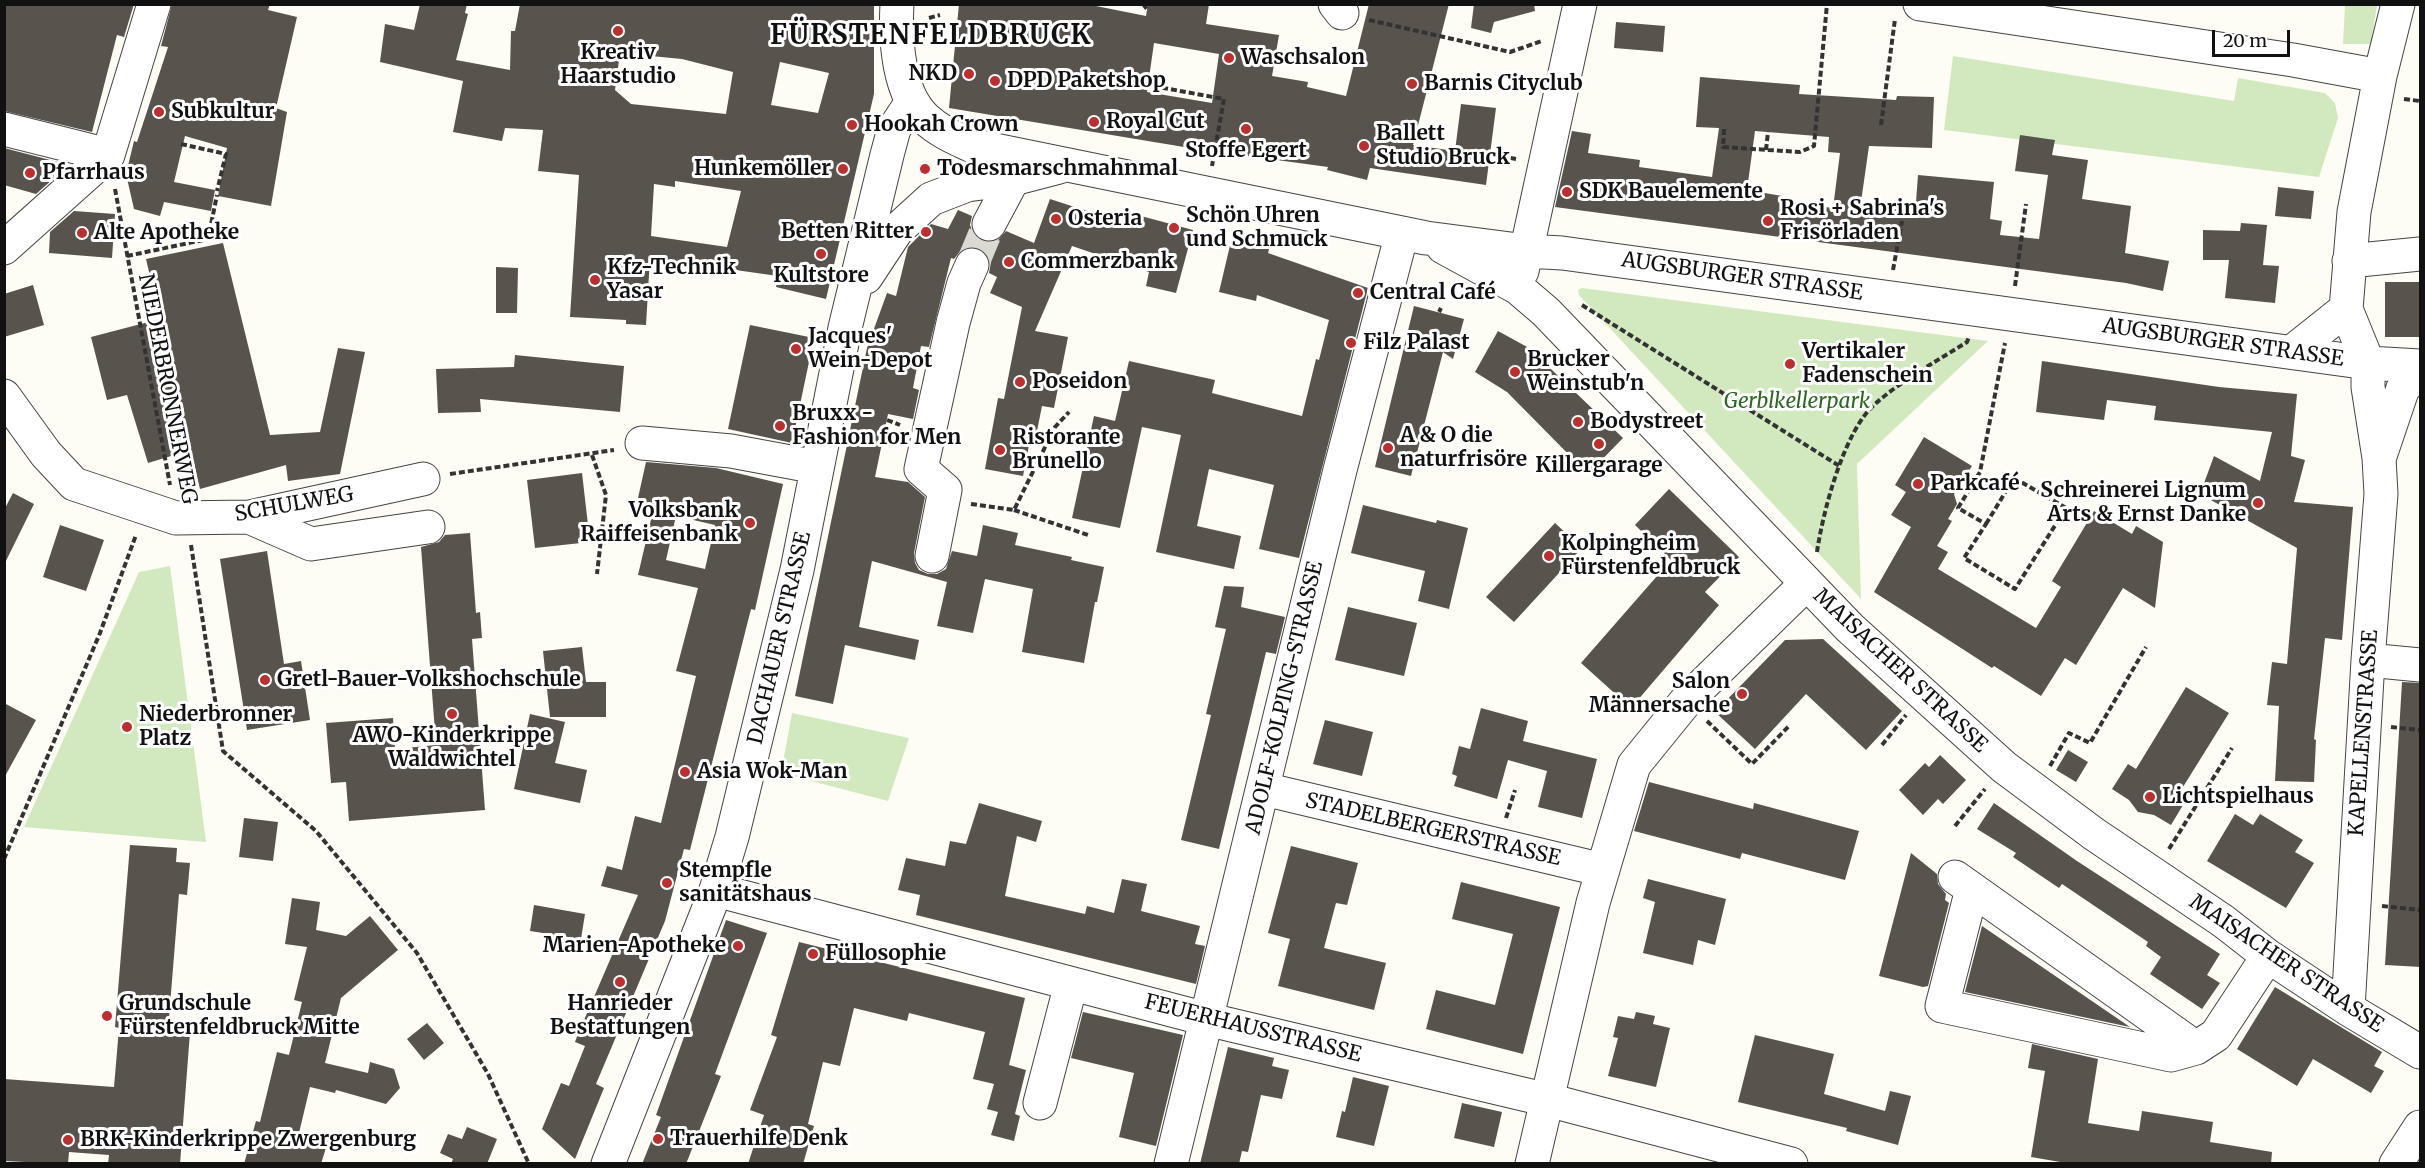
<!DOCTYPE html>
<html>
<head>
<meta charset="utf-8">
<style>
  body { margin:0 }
  #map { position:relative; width:2425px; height:1168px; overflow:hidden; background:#fefdf5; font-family:Merriweather,serif }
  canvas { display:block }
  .frame { position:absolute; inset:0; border:6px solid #111; pointer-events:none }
  .scale { position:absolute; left:2212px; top:30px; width:78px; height:27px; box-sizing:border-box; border:3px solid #111; border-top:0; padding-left:8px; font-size:18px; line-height:21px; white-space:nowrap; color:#111; -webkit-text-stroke:4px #fff; paint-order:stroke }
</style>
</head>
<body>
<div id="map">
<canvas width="2425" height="1168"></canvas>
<div class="frame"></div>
<div class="scale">20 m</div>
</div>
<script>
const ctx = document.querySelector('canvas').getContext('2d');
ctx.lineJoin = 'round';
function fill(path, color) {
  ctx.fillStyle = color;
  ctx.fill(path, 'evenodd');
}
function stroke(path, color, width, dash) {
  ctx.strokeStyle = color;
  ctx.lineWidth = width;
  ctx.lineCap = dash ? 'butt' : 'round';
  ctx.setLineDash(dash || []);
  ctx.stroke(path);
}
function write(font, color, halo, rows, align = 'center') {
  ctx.font = font + ' Merriweather,serif';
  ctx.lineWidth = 6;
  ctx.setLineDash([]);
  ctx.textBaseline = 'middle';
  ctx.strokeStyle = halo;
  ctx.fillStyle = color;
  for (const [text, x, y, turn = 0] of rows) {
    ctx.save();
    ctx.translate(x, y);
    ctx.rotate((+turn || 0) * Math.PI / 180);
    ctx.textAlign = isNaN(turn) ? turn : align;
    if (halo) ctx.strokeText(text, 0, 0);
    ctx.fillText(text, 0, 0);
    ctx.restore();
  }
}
const green = new Path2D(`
  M2345 5H2377L2371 44H2343Z
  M1953 56 2234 101 2238 78 2325 93 2335 103 2338 118 2319 177 1944 130Z
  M1582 288 1988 341 1857 464 1861 599 1579 295 1578 290Z
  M170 566 206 842 24 827 139 572Z
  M792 713 909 738 888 801 781 773Z`);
const building = new Path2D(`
  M4 4H134L124 37 117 35 92 132 4 111Z
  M172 4H270L268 10 297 17 276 108 287 112 271 206 218 196 227 148 185 136 174 182 215 190 211 211 164 202 160 216 134 209 126 174 134 141 137 142 168 47 161 46Z
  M420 4H467L465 13 468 14 456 60 510 70 511 31H515L520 4H874V94L826 299 776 287 778 276 650 258 646 325 626 324V320L570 317 579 175 538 171 543 130 505 128 502 141 453 132 463 81 380 62 385 24 414 30ZM620 53 682 59 733 72 726 114 631 104 615 90ZM780 62 829 73 818 113 771 105ZM675 181 741 191 727 247 651 236 654 184 675 187Z
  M959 4H1086L1146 16 1148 4H1209L1206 24 1279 35 1272 76 1308 82 1307 87 1346 96 1369 4H1449L1413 145 1455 151 1461 104 1496 108 1486 185 1370 168 1367 180 1327 170 1328 167 1196 149 949 108ZM1154 43 1219 54 1212 103 1147 92Z
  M1474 4H1534L1535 11 1494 22 1491 33 1471 28Z
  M1616 22 1665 26 1663 52 1614 48Z
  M1700 77 1800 85 1799 94 1896 100 1897 96 1934 97 1932 148 1869 146 1861 202 1911 209 1912 202H1916L1918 175 1994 182 1990 219 2002 221 2000 235 2039 239 2048 175 2015 171 2020 135 2055 140 2052 155 2088 160 2082 199 2131 206 2125 253 2169 261 2163 291 2126 283 1555 207 1572 131 1591 134 1588 153 1640 160 1639 167 1712 177 1719 128 1696 127ZM1755 131 1829 137 1828 152 1840 153 1833 208 1793 203 1794 198 1747 190Z
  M4 148 58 162 53 179 36 194 4 185Z
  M2278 187 2314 191 2311 219 2275 216Z
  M1050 199 1127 224 1130 213 1193 230 1176 293 1146 286 1149 272 1072 246 1035 331 1068 337 1054 408 1042 406 1036 436 1031 435 1023 476 985 469 998 398 1004 399 1022 307 990 293 997 277 989 273 991 262 987 254 979 248 969 246 961 250 954 259 951 258 929 347 921 346 913 388 919 390 913 419 888 414 875 477 908 482 925 497 914 553 915 563 919 570 928 574H937L946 569 952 551 977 556 983 525 1018 533 1015 545 1072 557 1071 560 1104 567 1097 602H1095L1084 663 1022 652 1033 589 985 579 973 633 937 626 947 582 872 561 859 627 919 640 915 660 845 645 833 704 795 696 867 348 887 293 896 296 908 247 931 224 948 229 958 210 972 216 970 225 973 233 981 241 989 243 998 240 1006 231 1034 243Z
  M74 211 115 214 112 258 49 253 50 232Z
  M2241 223 2267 225 2263 265 2279 266 2275 303 2225 298 2229 260H2203V230L2240 231Z
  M1232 237 1270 246 1268 253 1368 288 1299 558 1259 549 1274 485 1209 469 1197 526 1241 536 1234 569 1156 552 1181 435 1142 427 1120 528 1072 518 1094 416 1115 421 1129 361 1215 380 1212 393 1302 416 1316 359 1319 360 1329 320 1257 295 1256 301 1219 292Z
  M223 243 270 435 320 432 338 348 365 352 340 474 288 481 286 465 200 489 191 450 148 463 127 395 107 400 91 337 160 319 146 259Z
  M496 267 518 268 517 313H496Z
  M2385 282H2421V337H2385Z
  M33 285 44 325 4 337V294Z
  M1414 306 1464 319 1453 359 1443 352 1411 476 1375 467Z
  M750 325 814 338 792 443 728 429Z
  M1498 331 1529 348 1623 438 1588 474 1507 392 1475 372Z
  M515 355 624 366 620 412 480 399 481 412 438 413 436 369 514 367Z
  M2042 361 2219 387 2297 394 2291 456 2305 460 2294 502 2353 507 2342 640 2325 638 2314 739 2316 740 2314 782 2275 781 2279 706 2267 705 2272 662 2287 664 2297 548 2200 494 2214 456 2260 481 2272 432 2154 420 2156 406 2107 400 2104 420 2036 412Z
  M1924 437 1972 466 1954 494 1957 504 1948 519 1952 521 1937 546 1948 552 1938 569 2036 628 2061 587 2052 581 2094 511 2132 534 2136 526 2163 542 2155 608 2123 588 2076 665 2065 658 2041 696 1994 666 1992 668 1874 592 1911 527 1891 515 1906 492 1895 485Z
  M646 462 716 468 783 484 755 610 751 609 690 850 684 849 665 921 596 1084 604 1088 575 1159 542 1129 561 1083 569 1086 585 1046 575 1042 578 1034 638 895 601 886 607 866 622 870 635 816 661 823 696 676 676 671 698 588 638 575 653 511 636 507ZM676 516 715 525 705 569 666 560Z
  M582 473 590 542 535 548 527 480Z
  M1669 489 1739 557 1705 592 1719 605 1631 708 1581 663 1671 560 1635 525Z
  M13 493 34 504 4 565V510Z
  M1363 505 1436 523 1437 520 1468 528 1449 609 1418 601 1425 571 1351 553Z
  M1555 523 1582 548 1514 622 1486 597Z
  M60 525 104 540 86 591 43 577Z
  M470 533 476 613 480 612 482 638 472 639 485 810 349 821 346 782 331 783 326 723 393 718 395 749 436 745 421 547 439 542 445 535Z
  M267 551 284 664 301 661 310 720 247 730 220 559Z
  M1224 586 1244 587 1241 607 1285 617 1276 654 1266 652 1219 849 1181 840 1211 715 1206 714 1226 629 1215 627Z
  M1348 607 1417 623 1404 676 1335 660Z
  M1823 639 1902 711 1866 750 1806 694 1755 749 1715 712 1785 640Z
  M582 647 586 682H606V717H550L543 651Z
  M2402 682 2421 683V967L2385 965Z
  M2186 687 2229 713 2178 795 2186 800 2171 825 2154 815 2138 812 2129 800 2112 789 2128 764 2136 769Z
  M4 703 36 720 4 778Z
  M1481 708 1528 721 1523 741 1597 759 1582 818 1538 807 1547 771 1508 760 1497 799 1454 786 1457 776 1452 774 1459 746 1470 749Z
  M530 714 565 722 555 763 587 770 580 803 514 789Z
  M1325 720 1373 732 1362 776 1313 764Z
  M2068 750 2088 762 2076 782 2056 770Z
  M1940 755 1966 780 1943 804 1938 799 1923 815 1899 790 1925 763 1929 767Z
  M1649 782 1753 809 1754 803 1859 831 1845 880 1742 853 1740 859 1634 831Z
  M979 803 1042 821 1036 842 1017 836 1005 896 1085 914 1087 906 1114 913 1122 879 1147 884 1141 911 1200 926 1195 944 1205 946 1196 984 916 915 920 895 898 890 906 858 945 866 950 841 966 844Z
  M1994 803 2077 861 2220 954 2207 975 2220 983 2202 1009 2150 974 2161 957 2146 946 2148 942 2062 884 2059 888 2013 857 2016 853 1977 829Z
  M2235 814 2253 825 2260 814 2303 840 2295 852 2314 863 2286 908 2207 861Z
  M244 818 278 822 273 861 239 857Z
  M130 845 177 848 176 862 190 863 187 895 179 894 168 1030 190 1032 180 1164H108L109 1155 69 1152 68 1164 4 1161V1079L114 1087 119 1028 115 1027Z
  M1291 846 1358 863 1347 905 1336 903 1324 948 1386 963 1374 1010 1278 986 1290 939 1268 933Z
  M1911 853 1937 874 1938 884 1946 894 1945 900 1949 903 1928 986 1923 987 1879 976Z
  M1648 879 1726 899 1715 945 1698 940 1693 965 1643 953 1655 902 1643 898Z
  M1461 882 1560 907 1523 1054 1426 1029 1436 990 1495 1005 1513 934 1452 919Z
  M292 898 320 902 316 930 346 936 370 916 398 950 341 998 325 1063 368 1073 370 1062 394 1069 400 1088 386 1104 336 1090 335 1093 310 1087 299 1133 328 1141 321 1164H244L256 1121 260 1122 277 1052 289 1055 302 1002 294 1000 307 947 285 944Z
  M534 905 585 914 581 939 530 931Z
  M726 920 767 933 715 1074 721 1076 686 1164H642L661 1117 656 1115Z
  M1982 926 2130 1027 1965 992Z
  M799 942 1025 998 1009 1065 1026 1070 1015 1114 1020 1116 1014 1141 991 1135 998 1112 987 1109 994 1084 973 1079 985 1032 909 1013 907 1021 854 1008 840 1066 823 1062 808 1124 814 1126 803 1164H748L764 1115 750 1110 777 1037 771 1035Z
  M2275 987 2382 1052 2374 1066 2384 1071 2371 1093 2313 1059 2297 1086 2237 1049Z
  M1083 1012 1183 1035 1156 1146 1119 1137 1134 1073 1071 1058Z
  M1636 1012 1655 1016 1653 1024 1670 1028 1656 1087 1608 1076 1618 1038 1613 1037 1618 1016 1634 1019Z
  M427 1023 444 1043 424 1060 407 1039Z
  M1755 1035 1834 1054 1824 1094 1885 1111 1890 1091 1911 1096 1898 1145 1846 1131 1847 1128 1738 1102Z
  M2032 1044 2098 1059 2088 1123 2139 1131 2142 1111 2213 1122 2210 1142 2272 1152 2271 1164H2072L2031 1157 2045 1071 2028 1068Z
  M1228 1047 1274 1058 1272 1066 1289 1070 1282 1099 1261 1095 1248 1152 1242 1151 1239 1164H1200Z
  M1353 1077 1389 1086 1374 1146 1336 1137 1342 1111 1345 1112Z
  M1462 1103 1502 1112 1494 1147 1454 1138Z
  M467 1127 497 1139 487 1164H451L453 1159 440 1153 448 1134 462 1139Z`);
const minorTunnel = new Path2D(`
  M972 265 989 224`);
const path = new Path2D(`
  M1143 4 1147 9
  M929 18 940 15
  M1369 20 1510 52 1542 41
  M1109 78 1224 99 1212 166
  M2404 99 2420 101
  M1881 125 1895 19
  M1724 129 1723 147 1800 152 1814 146 1827 4
  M181 144 226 154 217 191
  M1766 150 1768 132
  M1493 155 1516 159
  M115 189 170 485
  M127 256 208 239 217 195
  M1893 270 1902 221
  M2015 286 2026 204
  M1582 305 1841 467
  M1439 312 1441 308
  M887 420 900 425
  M592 455 606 495 597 574
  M450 474 614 450
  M971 504 1014 510 1055 427 1069 412
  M1014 510 1088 535
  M1986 524 2014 478 2066 508 2015 589 1964 558 1986 524 1958 508 1980 472 2005 343
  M191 545 223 751 316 831 417 953 488 1074 529 1164
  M1817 552C1823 511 1844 431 1875 404 1902 380 1937 361 1967 342L1969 337
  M1707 721 1752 764 1790 725
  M2391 727 2420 730
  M1882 745 1906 715
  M2050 766 2069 733 2090 743 2146 647
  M1506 818 1515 790
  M1955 826 1985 789
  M2169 849 2232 748
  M4 859 100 633 136 535
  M2382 906 2420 910`);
const minor = new Path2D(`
  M897 4C895 40 898 94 926 119 939 131 955 138 970 145L1426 238 1526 251 1562 253 2368 363 2420 366
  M1335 4 1342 13
  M1920 4 2293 60 2380 76
  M4 129 108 155
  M989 224 1013 179
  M1443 247 1518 288 1546 312 1850 628 2004 767 2094 834 2223 921 2268 956 2348 1009 2420 1052
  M4 248 108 155 154 4
  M2349 261 2420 254
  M1522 271 1580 4
  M866 277 897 230 931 199 967 185 1013 179 1059 167
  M2292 352 2346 309
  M4 396 46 454 74 484 176 518 249 517 423 479
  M642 443 731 451 817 467
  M2380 456 2403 388 2420 373
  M249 517 311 544 428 527
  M932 556 945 490 921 469 953 323 964 283 972 265
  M2368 660 2420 665
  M1264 789 1603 870
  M1955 877 2196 1048
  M1972 889 1942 1006 2171 1055 2196 1048 2216 1035 2268 956
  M716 890 1206 1019 1548 1100 1791 1164
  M2348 1009 2368 660 2381 494 2379 458 2368 387V363L2346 309 2354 212 2380 76 2398 4
  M1040 1103 1071 984
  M608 1164 716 890 732 837 797 570 845 328 887 155 894 129 911 103
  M1171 1164 1340 470 1402 233
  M1532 1164 1593 903 1634 765 1686 701 1806 584
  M2396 1164 2420 1127`);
const markers = [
  [618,31,6,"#bc2f2e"],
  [1229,58,6,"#bc2f2e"],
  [969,74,6,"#bc2f2e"],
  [995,81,6,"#bc2f2e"],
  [1412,84,6,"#bc2f2e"],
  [159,112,6,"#bc2f2e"],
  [1094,122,6,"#bc2f2e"],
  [852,125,6,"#bc2f2e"],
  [1246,129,6,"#bc2f2e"],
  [1364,146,6,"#bc2f2e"],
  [843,169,6,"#bc2f2e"],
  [925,169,6,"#bc2f2e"],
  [30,173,6,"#bc2f2e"],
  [1567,192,6,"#bc2f2e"],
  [1056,219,6,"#bc2f2e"],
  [1768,221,6,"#bc2f2e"],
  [1174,228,6,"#bc2f2e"],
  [926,232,6,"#bc2f2e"],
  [82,233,6,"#bc2f2e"],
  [821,254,6,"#bc2f2e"],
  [1009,262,6,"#bc2f2e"],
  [595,280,6,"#bc2f2e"],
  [1358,293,6,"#bc2f2e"],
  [1351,343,6,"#bc2f2e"],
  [796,349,6,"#bc2f2e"],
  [1790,364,6,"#bc2f2e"],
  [1515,372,6,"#bc2f2e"],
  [1020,382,6,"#bc2f2e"],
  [1578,422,6,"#bc2f2e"],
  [780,426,6,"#bc2f2e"],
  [1599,444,6,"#bc2f2e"],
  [1388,448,6,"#bc2f2e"],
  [1000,450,6,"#bc2f2e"],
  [1918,484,6,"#bc2f2e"],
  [2258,503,6,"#bc2f2e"],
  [750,523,6,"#bc2f2e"],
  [1549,556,6,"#bc2f2e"],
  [265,680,6,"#bc2f2e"],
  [1742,694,6,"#bc2f2e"],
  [452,714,6,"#bc2f2e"],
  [127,727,6,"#bc2f2e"],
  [685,772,6,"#bc2f2e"],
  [2150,797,6,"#bc2f2e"],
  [667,883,6,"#bc2f2e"],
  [738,946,6,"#bc2f2e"],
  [813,954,6,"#bc2f2e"],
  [620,982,6,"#bc2f2e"],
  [107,1016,6,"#bc2f2e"],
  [658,1139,6,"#bc2f2e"],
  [68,1140,6,"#bc2f2e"]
];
const poiNames = [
  ["Kreativ",618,53,"center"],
  ["Haarstudio",618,77,"center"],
  ["Waschsalon",1241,58],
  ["NKD",957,74,"right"],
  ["DPD Paketshop",1007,81],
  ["Barnis Cityclub",1424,84],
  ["Subkultur",171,112],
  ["Royal Cut",1106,122],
  ["Hookah Crown",864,125],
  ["Ballett",1376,134],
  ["Studio Bruck",1376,158],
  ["Stoffe Egert",1246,151,"center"],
  ["Hunkemöller",831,169,"right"],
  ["Todesmarschmahnmal",937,169],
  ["Pfarrhaus",42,173],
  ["SDK Bauelemente",1579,192],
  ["Rosi + Sabrina's",1780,209],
  ["Frisörladen",1780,233],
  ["Schön Uhren",1186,216],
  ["und Schmuck",1186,240],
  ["Osteria",1068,219],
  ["Betten Ritter",914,232,"right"],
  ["Alte Apotheke",94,233],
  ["Commerzbank",1021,262],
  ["Kfz-Technik",607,268],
  ["Yasar",607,292],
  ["Kultstore",821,276,"center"],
  ["Central Café",1370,293],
  ["Jacques'",808,337],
  ["Wein-Depot",808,361],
  ["Filz Palast",1363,343],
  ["Vertikaler",1802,352],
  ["Fadenschein",1802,376],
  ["Brucker",1527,360],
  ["Weinstub'n",1527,384],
  ["Poseidon",1032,382],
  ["Bruxx -",792,414],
  ["Fashion for Men",792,438],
  ["Bodystreet",1590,422],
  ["A & O die",1400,436],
  ["naturfrisöre",1400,460],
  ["Ristorante",1012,438],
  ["Brunello",1012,462],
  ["Killergarage",1599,466,"center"],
  ["Parkcafé",1930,484],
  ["Schreinerei Lignum",2246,491,"right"],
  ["Arts & Ernst Danke",2246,515,"right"],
  ["Volksbank",738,511,"right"],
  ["Raiffeisenbank",738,535,"right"],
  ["Kolpingheim",1561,544],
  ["Fürstenfeldbruck",1561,568],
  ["Gretl-Bauer-Volkshochschule",277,680],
  ["Salon",1730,682,"right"],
  ["Männersache",1730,706,"right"],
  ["Niederbronner",139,715],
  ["Platz",139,739],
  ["AWO-Kinderkrippe",452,736,"center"],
  ["Waldwichtel",452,760,"center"],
  ["Asia Wok-Man",697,772],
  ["Lichtspielhaus",2162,797],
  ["Stempfle",679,871],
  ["sanitätshaus",679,895],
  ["Marien-Apotheke",726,946,"right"],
  ["Füllosophie",825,954],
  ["Grundschule",119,1004],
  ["Fürstenfeldbruck Mitte",119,1028],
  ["Hanrieder",620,1004,"center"],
  ["Bestattungen",620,1028,"center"],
  ["Trauerhilfe Denk",670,1139],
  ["BRK-Kinderkrippe Zwergenburg",80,1140]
];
const streetNames = [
  ["AUGSBURGER STRASSE",1742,277,8],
  ["AUGSBURGER STRASSE",2223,343,8],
  ["NIEDERBRONNERWEG",167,389,79],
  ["SCHULWEG",294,505,-10],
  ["DACHAUER STRASSE",780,638,-77],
  ["MAISACHER STRASSE",1900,671,43],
  ["ADOLF-KOLPING-STRASSE",1285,698,-77],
  ["KAPELLENSTRASSE",2364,733,-86],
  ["STADELBERGERSTRASSE",1433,830,13],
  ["MAISACHER STRASSE",2286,964,34],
  ["FEUERHAUSSTRASSE",1253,1029,14]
];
const parkNames = [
  ["Gerblkellerpark",1797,402]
];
const districtNames = [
  ["FÜRSTENFELDBRUCK",931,36]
];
fill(green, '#d2e9bf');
fill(building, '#59534d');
stroke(minorTunnel, '#dadad3', 33, [33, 16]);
stroke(minor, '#444', 35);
stroke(path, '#333', 4, [6, 3]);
stroke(minor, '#fff', 33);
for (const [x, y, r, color] of markers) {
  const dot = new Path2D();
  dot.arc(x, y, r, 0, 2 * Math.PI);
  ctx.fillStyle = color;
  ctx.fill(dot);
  stroke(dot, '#fff', 2);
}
write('bold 21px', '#111', '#fff', poiNames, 'left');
write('21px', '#111', '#fff', streetNames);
write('italic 21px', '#2d6723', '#fff', parkNames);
ctx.letterSpacing = '1.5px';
write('bold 27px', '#111', '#fff', districtNames);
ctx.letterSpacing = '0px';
</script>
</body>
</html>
